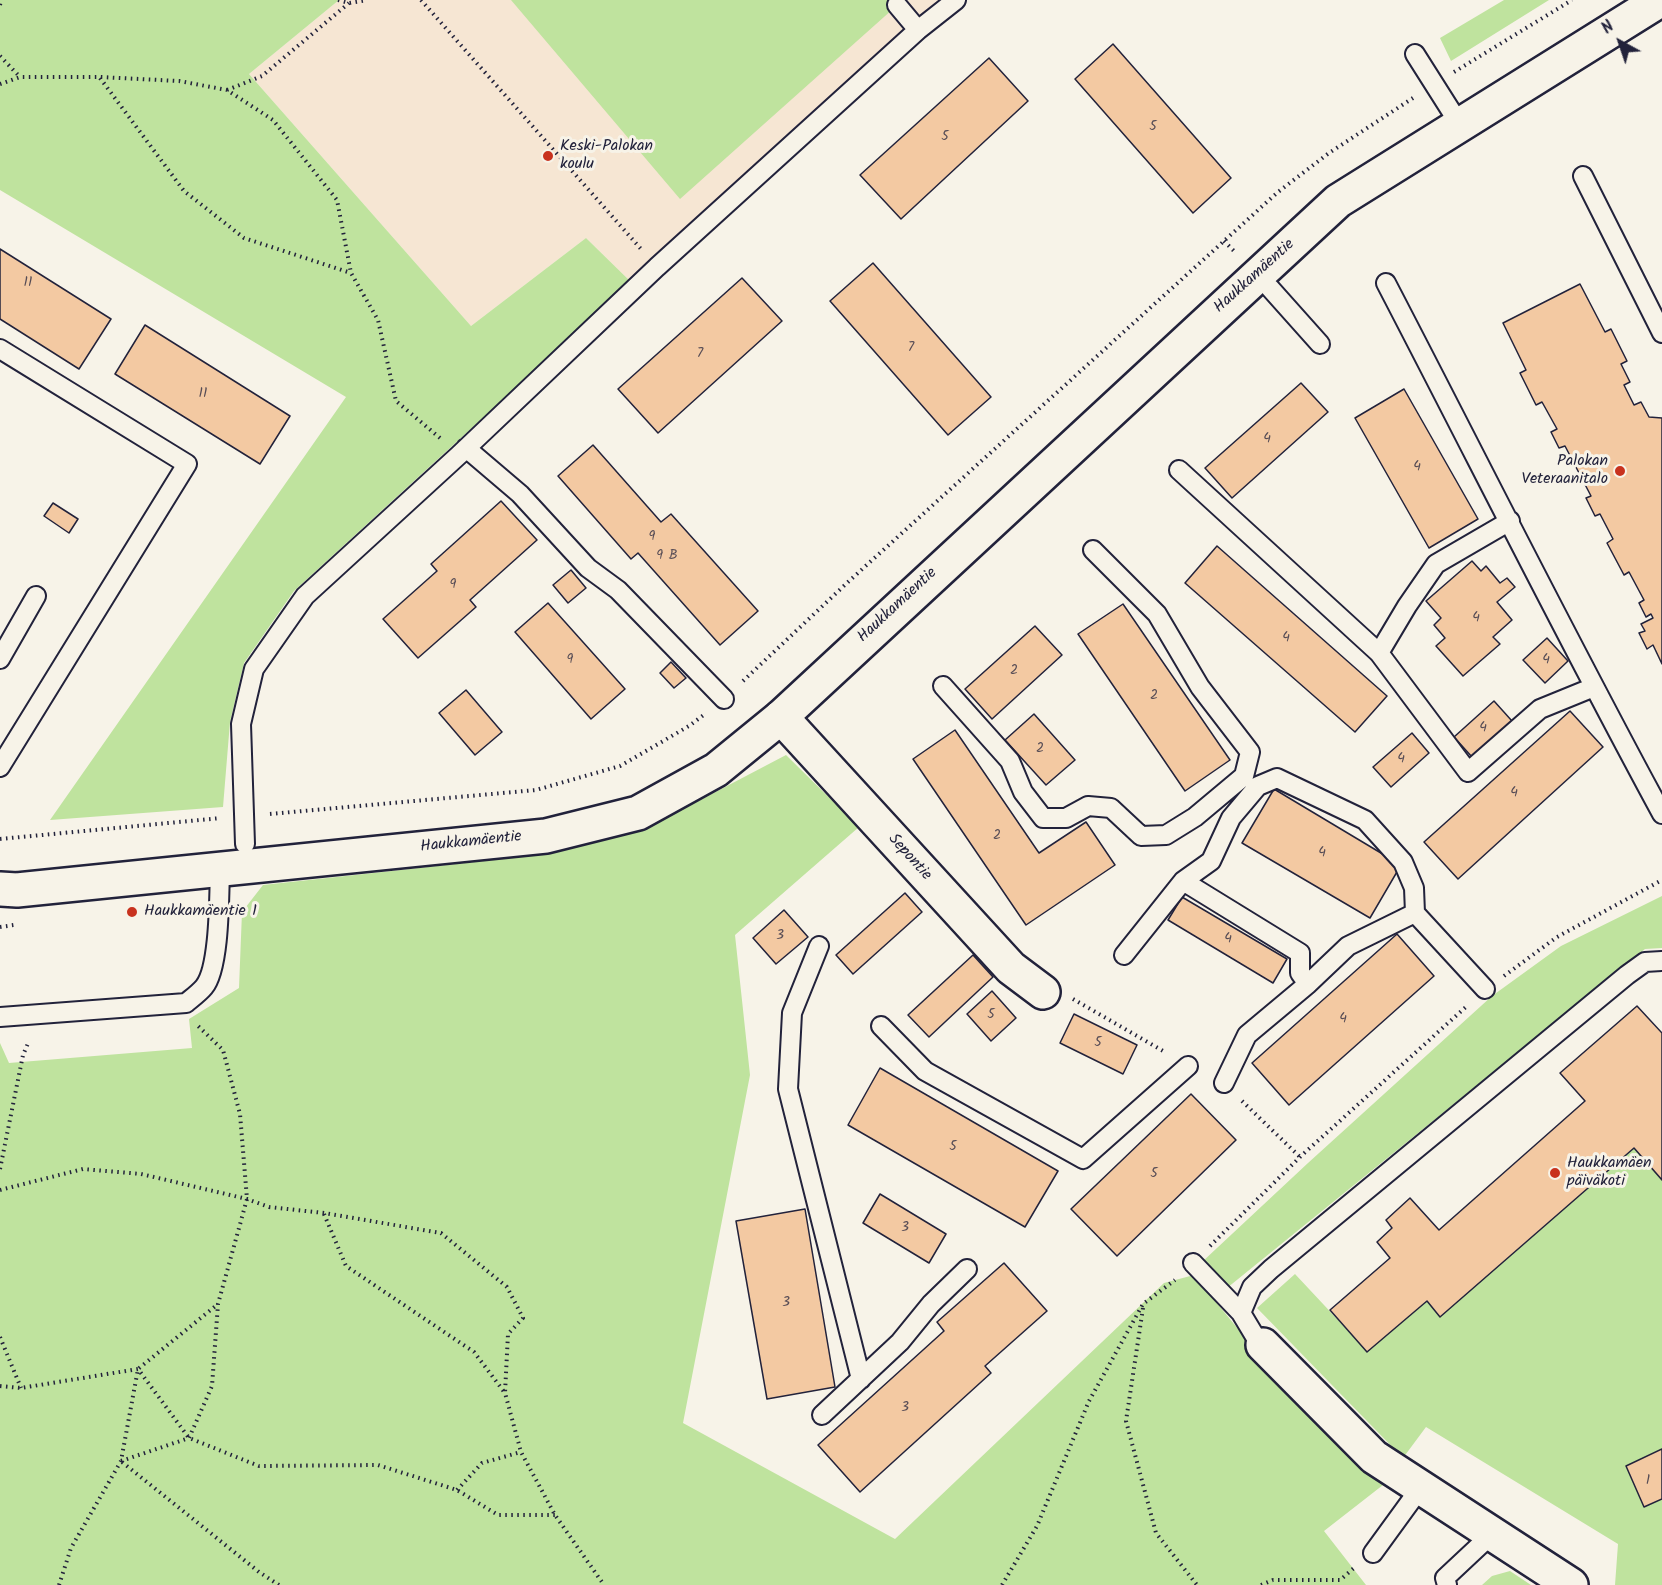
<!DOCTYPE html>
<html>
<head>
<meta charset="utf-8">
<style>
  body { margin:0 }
  #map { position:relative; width:1662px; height:1585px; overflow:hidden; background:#f7f3e8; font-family:Kalam,sans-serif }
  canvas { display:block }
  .north { position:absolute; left:1590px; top:12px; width:60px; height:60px; -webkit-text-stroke:4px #f7f3e8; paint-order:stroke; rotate:320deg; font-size:16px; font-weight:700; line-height:24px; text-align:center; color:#22223b }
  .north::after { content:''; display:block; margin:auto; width:21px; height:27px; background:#22223b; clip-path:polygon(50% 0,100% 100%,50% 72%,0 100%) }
</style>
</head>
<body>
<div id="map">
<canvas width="1662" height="1585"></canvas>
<div class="north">N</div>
</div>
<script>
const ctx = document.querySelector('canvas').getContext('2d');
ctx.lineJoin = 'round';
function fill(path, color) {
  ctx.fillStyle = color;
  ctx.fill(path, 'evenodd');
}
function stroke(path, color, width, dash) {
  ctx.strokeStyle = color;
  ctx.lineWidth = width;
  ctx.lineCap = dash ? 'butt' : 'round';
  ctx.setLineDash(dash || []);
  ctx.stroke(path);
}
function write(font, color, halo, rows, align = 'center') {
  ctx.font = font + ' Kalam,sans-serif';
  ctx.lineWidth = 6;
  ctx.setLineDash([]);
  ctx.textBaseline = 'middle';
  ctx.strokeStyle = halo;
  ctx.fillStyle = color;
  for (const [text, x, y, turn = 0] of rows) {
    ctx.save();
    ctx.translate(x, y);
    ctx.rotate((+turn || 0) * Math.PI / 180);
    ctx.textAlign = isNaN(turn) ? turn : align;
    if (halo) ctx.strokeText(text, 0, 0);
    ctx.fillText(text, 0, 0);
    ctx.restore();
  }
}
const built = new Path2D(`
  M339 0H958L631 282 586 238 471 326 249 74Z`);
const green = new Path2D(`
  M0 0H339L249 74 471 326 586 238 631 282 294 591 244 663 230 722 223 807 50 820 346 397 0 190Z
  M511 0H903L680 199Z
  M1504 0H1549L1451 61 1440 38Z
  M786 755 859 827 735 935 750 1075 683 1423 895 1539 1164 1283 1194 1275 1256 1351 1383 1485 1324 1531 1366 1585H0V1043L9 1063 192 1048 189 1019 239 988 242 912 263 885 548 854 647 828Z
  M1662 896V948L1645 949 1227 1288 1202 1262 1308 1163 1492 996 1561 946Z
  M1634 1148 1662 1180V1585H1615L1618 1544 1426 1427 1403 1458 1257 1308 1295 1274 1367 1351 1427 1301 1440 1317Z
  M1510 1571 1531 1585H1482L1492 1576Z`);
const building = new Path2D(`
  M1113 44 1231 178 1193 213 1075 79Z
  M989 58 1028 101 901 219 860 175Z
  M0 249 111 319 79 369 0 319Z
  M873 263 991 397 948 435 830 301Z
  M742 278 782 321 658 433 618 389Z
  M1580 284 1605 332 1611 329 1627 361 1621 364 1630 382 1624 385 1634 405 1641 402 1649 417 1662 418V664L1653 645 1647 649 1639 633 1645 631 1641 624 1653 618 1651 614 1646 617 1639 603 1644 600 1629 572 1624 575 1607 543 1613 539 1600 514 1595 516 1586 498 1591 496 1565 446 1559 448 1551 432 1557 429 1542 402 1536 405 1520 373 1526 370 1503 323Z
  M145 325 290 416 260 464 115 374Z
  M1301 383 1328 412 1232 498 1205 468Z
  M1404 389 1478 519 1429 548 1355 418Z
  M593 445 661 522 671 514 758 611 720 645 638 553 631 559 558 476Z
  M501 501 537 540 470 600 476 607 418 658 383 619 437 571 431 564Z
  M53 503 78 519 69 533 44 516Z
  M1217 546 1387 696 1355 732 1185 583Z
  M1472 561 1481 571 1486 566 1500 583 1507 578 1515 587 1497 602 1512 620 1493 637 1500 644 1463 676 1436 646 1445 638 1434 625 1441 618 1426 601Z
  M571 570 586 588 568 603 553 585Z
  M548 603 625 689 591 719 515 632Z
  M1123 604 1230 760 1185 791 1078 634Z
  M1035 626 1062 655 992 719 965 689Z
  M1547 638 1568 661 1545 683 1523 660Z
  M671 662 686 678 674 688 660 673Z
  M466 690 502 732 475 755 439 713Z
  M1494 701 1512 721 1472 757 1454 737Z
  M1570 711 1603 747 1458 879 1424 842Z
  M1034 714 1075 760 1046 785 1005 740Z
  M955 730 1039 853 1086 822 1115 865 1026 925 913 759Z
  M1412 733 1429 753 1391 787 1373 767Z
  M1274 789 1401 865 1370 918 1242 843Z
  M905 893 922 912 853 974 836 955Z
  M1182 897 1287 959 1273 983 1168 920Z
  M784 910 808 937 776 964 753 938Z
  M1397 934 1434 976 1289 1105 1252 1063Z
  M973 955 993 977 929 1037 908 1015Z
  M992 991 1016 1018 991 1041 967 1014Z
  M1637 1006 1662 1033V1180L1634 1148 1440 1317 1427 1301 1367 1352 1330 1310 1390 1258 1377 1242 1392 1228 1386 1220 1410 1198 1439 1230 1585 1101 1560 1073Z
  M1074 1014 1137 1045 1123 1074 1060 1043Z
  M880 1068 1058 1171 1025 1227 848 1125Z
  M1191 1094 1236 1140 1117 1256 1071 1209Z
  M880 1194 946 1234 929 1263 863 1223Z
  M805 1209 835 1387 767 1399 736 1221Z
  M1004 1263 1047 1311 985 1366 991 1373 860 1492 818 1445 944 1331 937 1322Z
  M1662 1449V1499L1644 1507 1626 1466Z`);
const path = new Path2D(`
  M338 0 349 3 367 0
  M421 0 641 249
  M0 5 1 0
  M0 56 20 77
  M1454 72 1572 0
  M100 78 184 191 244 238 351 273
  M0 84 20 77H100L179 81 227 90 273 120 337 200 351 273 378 320 396 401 440 438
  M227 90 262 76 349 3
  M1224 241 1236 253
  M743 681 848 582 1278 192 1329 153 1413 98
  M270 814 536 790 620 766 689 726 705 714
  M0 839 221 818
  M0 927 14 925
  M1504 976 1557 937 1662 880
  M1073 999 1165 1052
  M1242 1101 1300 1157
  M0 1169 23 1055 29 1041
  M0 1190 83 1169 141 1174 247 1199 269 1207 324 1213 441 1233 507 1287 523 1318 508 1334 505 1393 521 1452 555 1515 604 1585
  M324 1214 346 1266 474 1352 505 1393
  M1210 1246 1300 1157 1468 1005
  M1143 1308 1126 1421 1156 1533 1197 1585
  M0 1337 21 1388
  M0 1386 21 1388 138 1369 189 1438 259 1466 378 1465 457 1490 498 1515H555
  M121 1461 189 1438 212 1386 218 1304 247 1199 240 1114 223 1050 197 1025
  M122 1462 259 1572 279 1585
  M457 1490 482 1463 521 1452
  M59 1585 71 1548 121 1461 138 1369 218 1304
  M1002 1585 1037 1526 1089 1401 1143 1304 1175 1280
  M1261 1585 1273 1580H1340L1354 1568`);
const service = new Path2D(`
  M897 5 918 30
  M1415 54 1460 125
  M1583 176 1662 333
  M1386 283C1478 460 1567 639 1662 814
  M1270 288 1320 344
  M0 349 187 464 0 767
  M466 448 520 494 588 568 618 590 724 699
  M1179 470 1379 653 1468 772 1540 709 1594 687
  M1379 653 1407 606 1436 564 1510 521
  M0 659 36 596
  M943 686 1010 761 1023 792 1043 818H1066L1088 806 1111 808 1141 836 1166 835 1195 817 1244 776 1250 752 1200 687 1157 614 1093 550
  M245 844 241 724 254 669 305 596 459 455 657 267 918 30 956 0
  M1183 881 1300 953V973L1308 984
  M819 946 792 1013 788 1089 861 1379
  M1124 955 1183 881 1211 861 1231 818 1258 786 1277 778 1365 820 1403 862 1414 888 1415 913
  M0 1017 186 1003C192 998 199 993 204 987 220 968 219 895 220 869
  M881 1026 925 1071 1083 1159 1188 1066
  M1224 1083 1247 1035 1308 984 1348 946 1415 913 1485 989
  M1193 1263 1241 1313
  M1263 1345 1256 1338 1241 1313 1252 1287 1271 1269 1627 975 1645 962 1662 961
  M822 1415 900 1342 931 1304 967 1269
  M1373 1553 1421 1487
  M1447 1585 1445 1578 1492 1534`);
const minor = new Path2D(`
  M781 717 1011 968 1043 992
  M1263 1345 1374 1457 1571 1585`);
const tertiary = new Path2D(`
  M0 889 17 890 546 836 638 813 716 770 781 717 1338 201 1660 0`);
const markers = [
  [548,156,6,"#c8321e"],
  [1620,471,6,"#c8321e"],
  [132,912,6,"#c8321e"],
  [1555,1173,6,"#c8321e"]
];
const numberNames = [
  ["5",1153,128],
  ["5",945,138],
  ["11",28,284],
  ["7",911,349],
  ["7",700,355],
  ["11",203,395],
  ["4",1267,440],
  ["4",1417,468],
  ["9",652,538],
  ["9 B",667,557],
  ["9",453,586],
  ["4",1476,619],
  ["4",1286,639],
  ["9",570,661],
  ["4",1546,661],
  ["2",1014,672],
  ["2",1154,697],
  ["4",1483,729],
  ["2",1040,750],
  ["4",1401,760],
  ["4",1514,794],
  ["2",997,837],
  ["4",1322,854],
  ["3",780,937],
  ["4",1228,940],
  ["5",991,1016],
  ["4",1343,1020],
  ["5",1098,1044],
  ["5",953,1148],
  ["5",1154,1175],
  ["3",905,1229],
  ["3",786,1304],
  ["3",905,1409],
  ["1",1648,1482]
];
const poiNames = [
  ["Keski-Palokan",560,147],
  ["koulu",560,165],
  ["Palokan",1608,462,"right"],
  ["Veteraanitalo",1608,480,"right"],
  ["Haukkamäentie 1",144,912],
  ["Haukkamäen",1567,1164],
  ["päiväkoti",1567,1182]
];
const streetNames = [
  ["Haukkamäentie",1255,277,-42],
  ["Haukkamäentie",898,606,-43],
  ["Haukkamäentie",471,843,-6],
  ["Sepontie",909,858,48]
];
fill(built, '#f6e6d3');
fill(green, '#bfe39e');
fill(building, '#f3c9a2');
stroke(building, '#22223b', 1.5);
stroke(service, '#22223b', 22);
stroke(minor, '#22223b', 38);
stroke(tertiary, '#22223b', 38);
stroke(path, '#22223b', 4, [1.5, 4.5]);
stroke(service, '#f7f3e8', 18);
stroke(minor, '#f7f3e8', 33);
stroke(tertiary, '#f7f3e8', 33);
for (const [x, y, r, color] of markers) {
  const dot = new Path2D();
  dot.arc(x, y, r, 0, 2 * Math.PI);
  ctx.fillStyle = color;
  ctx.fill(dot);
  stroke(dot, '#f7f3e8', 2);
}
write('14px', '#564c55', null, numberNames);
write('16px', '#22223b', '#f7f3e8', poiNames, 'left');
write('16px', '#22223b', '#f7f3e8', streetNames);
</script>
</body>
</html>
